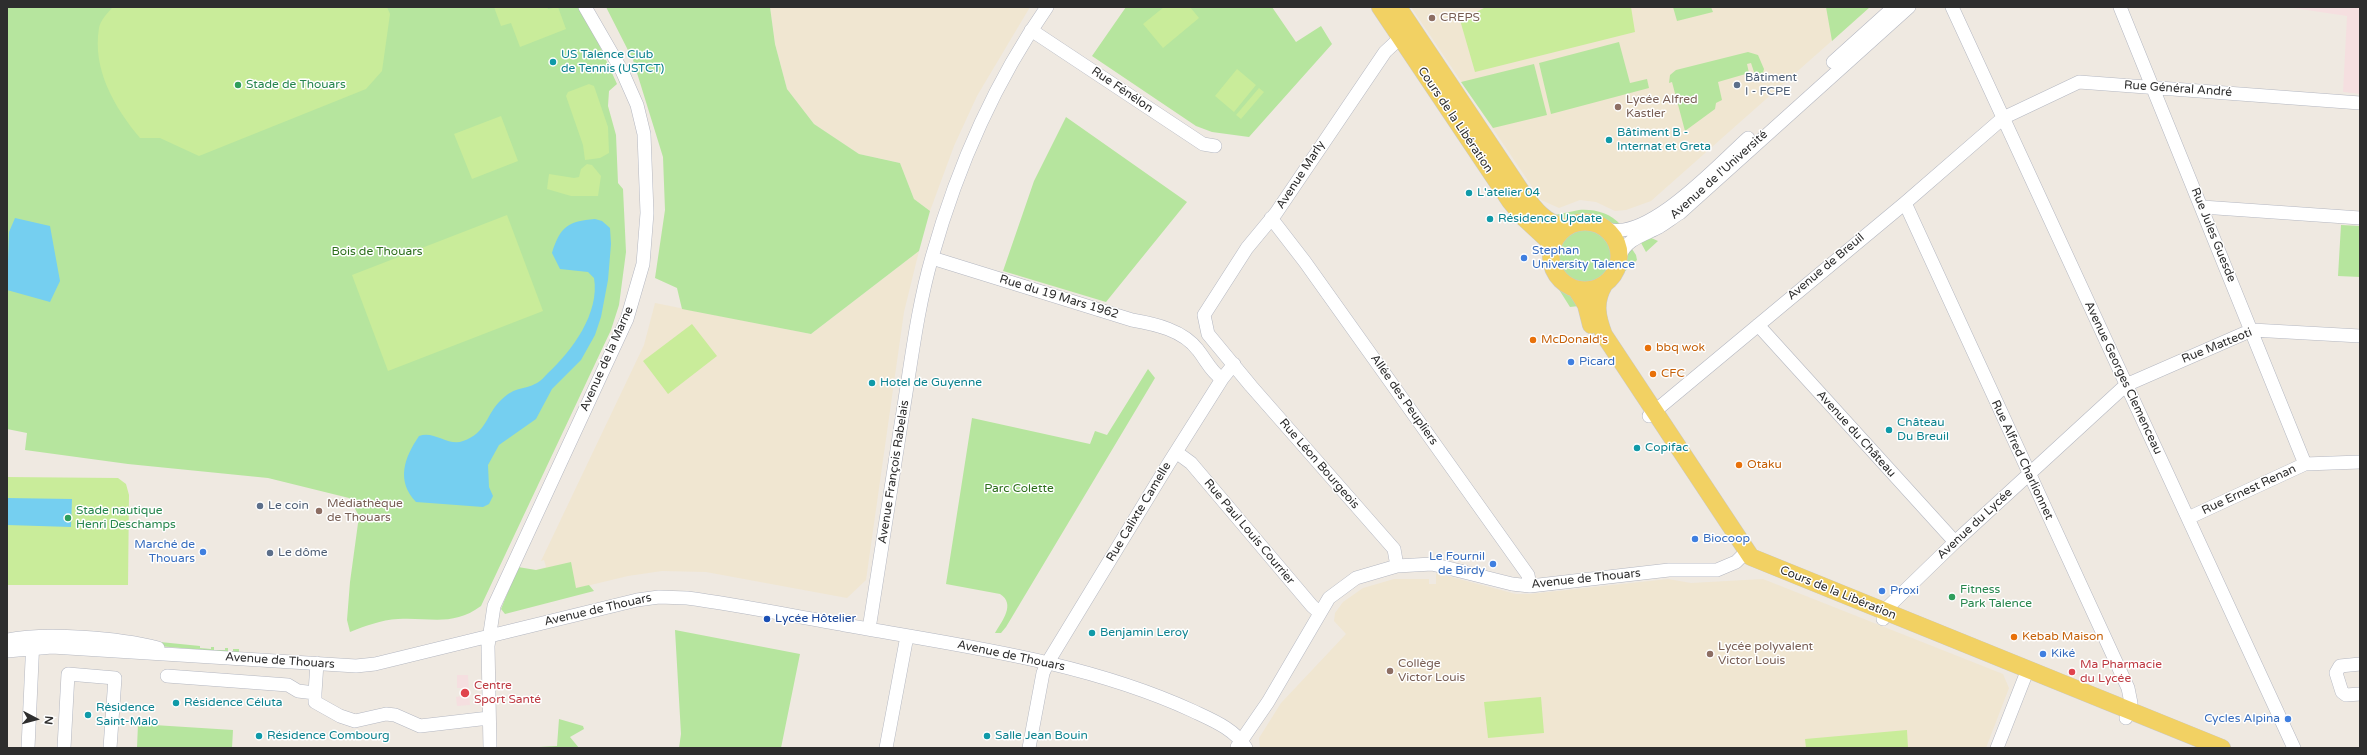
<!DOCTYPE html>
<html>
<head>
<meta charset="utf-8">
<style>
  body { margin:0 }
  #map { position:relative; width:2367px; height:755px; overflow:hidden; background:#efe9e1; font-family:"Varela Round",sans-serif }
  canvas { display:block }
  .frame { position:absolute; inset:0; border:8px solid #2e2e2e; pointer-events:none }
  .north { position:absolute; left:16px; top:699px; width:40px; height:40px; -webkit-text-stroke:3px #fff; paint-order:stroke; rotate:96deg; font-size:11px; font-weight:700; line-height:16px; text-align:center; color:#2e2e2e }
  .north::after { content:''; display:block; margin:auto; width:14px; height:18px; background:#2e2e2e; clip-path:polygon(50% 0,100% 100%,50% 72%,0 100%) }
</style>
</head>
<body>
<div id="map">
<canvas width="2367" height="755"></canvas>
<div class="frame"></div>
<div class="north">N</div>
</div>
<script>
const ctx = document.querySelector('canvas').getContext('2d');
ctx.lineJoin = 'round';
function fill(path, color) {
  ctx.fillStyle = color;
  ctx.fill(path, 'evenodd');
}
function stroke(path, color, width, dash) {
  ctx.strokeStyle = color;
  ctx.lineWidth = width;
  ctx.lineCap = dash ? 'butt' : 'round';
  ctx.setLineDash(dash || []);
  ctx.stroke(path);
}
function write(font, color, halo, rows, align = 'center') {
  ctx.font = font + ' "Varela Round",sans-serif';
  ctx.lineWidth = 3;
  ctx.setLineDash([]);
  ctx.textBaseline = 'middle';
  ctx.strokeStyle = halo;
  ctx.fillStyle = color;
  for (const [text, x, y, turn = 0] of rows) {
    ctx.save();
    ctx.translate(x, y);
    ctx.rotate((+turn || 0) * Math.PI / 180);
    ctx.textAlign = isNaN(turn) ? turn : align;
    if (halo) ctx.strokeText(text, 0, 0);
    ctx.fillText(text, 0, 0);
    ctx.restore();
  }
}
const education = new Path2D(`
  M770 7H1030L977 96 954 146 930 211 914 199 900 163 859 154 814 124 787 89 775 44Z
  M1411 7H1870L1651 201 1626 210 1615 211 1596 202 1580 200 1559 208 1541 200Z
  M919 251 904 312 866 580 847 598 706 572 662 571 628 576 549 595 536 570 546 567 544 560 541 561 644 345 655 303 811 334Z
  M1436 573 1516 594H1530L1668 579 1691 583 1763 579 2003 674 2009 688 1986 748H1260L1259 738 1281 703 1346 634 1334 621 1335 613 1343 602 1363 588 1394 579H1429V584H1436Z`);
const medical = new Path2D(`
  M2287 7H2360V94L2343 92 2347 16Z
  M457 675H468L470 705 457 706 456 697 461 696V688H457Z`);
const green = new Path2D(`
  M7 7H582L617 84 609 91 608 106 616 135 618 183 623 189 626 252 619 305 611 330 481 606C453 627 429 617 398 619 381 620 365 626 350 632L347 620 350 582 359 516 349 498 268 478 128 464 25 450 27 433 7 429Z
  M606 7H770L775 44 787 89 814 124 859 154 900 163 914 199 930 211 919 251 811 334 682 309 677 288 655 278 665 210 663 157 633 60Z
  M1126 7H1272L1296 42 1321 26 1332 44 1249 137 1212 132 1196 126 1092 56Z
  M1673 7H1711L1713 12 1677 21Z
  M1826 7H1870L1832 41Z
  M1619 42 1630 83 1647 79 1649 88 1551 114 1539 63Z
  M1748 52 1758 55 1764 69 1763 73 1755 75 1751 63 1747 64 1749 73 1718 82 1722 100 1716 103 1715 109 1685 131 1672 82 1669 83 1670 75 1676 70Z
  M1534 64 1547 115 1493 128 1461 82Z
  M1066 117 1187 202 1106 302 1003 271 1034 181Z
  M1579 210C1595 209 1610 213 1621 225 1609 226 1604 219 1593 217 1582 214 1574 219 1564 221L1555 215Z
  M2341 225 2360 226V277L2338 276Z
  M1559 256a26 26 0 1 1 52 0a26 26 0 1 1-52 0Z
  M1647 236 1658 241 1646 252 1640 241Z
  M1630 246 1636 255 1637 260 1620 276 1625 255Z
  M1558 288 1573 296 1579 306 1570 307Z
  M1148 369 1155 378 1006 627 1001 633H995C1002 621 1016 604 1000 594L946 584 972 418 1090 444 1095 431 1107 435Z
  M571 562 576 588 589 585 594 591 505 614 501 609 518 567 536 570Z
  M675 630 800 654 781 748H679L681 734Z
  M160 642 200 646V648L211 649V647H214V650H225V648H228V651H233V649H239V653L158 646Z
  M559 719 583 726 584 729 570 737 579 748H521L557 746Z
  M138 724 233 730 232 748H137Z`);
const pitch = new Path2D(`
  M113 7H387L390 14 382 71 366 89 199 156 160 138H140C115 108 92 70 99 28 100 21 108 12 113 7Z
  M494 7H547L548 9 558 7 566 29 520 47 511 23 501 26Z
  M1164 7H1190L1199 18 1163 48 1143 24Z
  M1486 7H1631L1635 32 1475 72 1460 20Z
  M1237 69 1256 85 1234 112 1215 96Z
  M589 84 594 86 608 127 609 153 600 158 585 160 583 145 566 96 568 92Z
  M1259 88 1264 92 1241 119 1236 115Z
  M501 116 518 161 472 179 454 134Z
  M587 164 592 165 601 176 598 196H571L547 189 549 174 574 178 579 177 581 169Z
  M507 215 543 311 388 371 352 275Z
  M692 324 717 356 668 394 643 361Z
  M7 477 118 478 126 484 129 495 128 585H7Z
  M1541 697 1544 733 1488 738 1484 702Z
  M1907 730 1908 748H1806L1805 739Z`);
const water = new Path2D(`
  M15 218 50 226 60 281 50 302 7 290 9 232Z
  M595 219 602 221 610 228 611 244 608 280 601 317 595 335 581 360 552 389 536 419 499 445 488 465 489 487 493 496 489 504 483 507 416 502C396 481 404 458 419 436 434 430 449 447 463 441 487 433 486 414 501 400 517 385 522 391 537 383 541 381 545 376 548 373 572 351 600 313 594 278L588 272 560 269 552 253C560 227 568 221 595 219Z
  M7 498 72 499 71 527 7 525Z`);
const minor = new Path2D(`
  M1952 7 2294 748
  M2120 7 2305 464
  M1031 30 1203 144 1215 146
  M1833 62 1894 7
  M1905 203 2128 688 2131 703 2126 718
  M2202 207 2360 218
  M1271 218 1305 262 1528 575 1530 586
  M1607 229C1648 242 1719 164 1748 138
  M1620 256C1626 239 1644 235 1659 227 1666 223 1673 217 1680 213L1909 7
  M932 258 1132 320C1155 324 1183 330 1198 350 1206 360 1211 372 1222 379
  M1758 325 1955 542
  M1649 416 1905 203 2003 118 2079 82 2360 103
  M1176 452 1191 463 1312 606 1320 613
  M2188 518 2305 464 2360 462
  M1397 566 1394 549 1251 386 1208 334 1204 315 1247 248 1276 213 1385 52 1400 38
  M1883 619 1887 608 1955 542 2126 385 2252 330 2360 336
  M869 629C880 559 891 488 902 418 911 364 917 309 932 257 957 168 994 83 1047 7
  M7 640C46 632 119 638 158 648
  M7 651 52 647 356 666 375 664 637 600 659 597 687 598C740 605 793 616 845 625 962 646 1084 661 1193 711 1212 720 1235 729 1246 748
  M2360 664 2340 666 2336 673 2342 692 2346 695 2360 694
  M167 676 288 685 298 691 315 693 317 663
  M315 693V702L340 716 355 721 386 714 395 715 420 726 489 718
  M1237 747 1268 702 1329 598 1356 578 1397 566 1432 564 1512 584 1530 586 1669 570H1717L1736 562 1746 552
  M28 748 33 639
  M64 748 68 674 115 678 110 748
  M490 748 488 646 494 606 627 319 643 264 647 213 644 134 637 105 622 71 585 7
  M886 748 907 636
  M1029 748 1043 673 1048 662 1169 463 1222 379 1234 364
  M1997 748 2028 669`);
const major = new Path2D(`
  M1380 7 1510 201 1524 218 1553 245
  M1398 7 1521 191C1533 207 1544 223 1565 227
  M1551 256a34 34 0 1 1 68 0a34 34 0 1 1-68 0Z
  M1604 285C1594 302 1597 317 1604 335L1751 557 2222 748
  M1576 289 1586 305 1591 325`);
const markers = [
  [1432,18,4,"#8d6e63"],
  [553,62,4,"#0f9aa8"],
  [238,85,4,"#2e9e5b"],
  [1737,85,4,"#5c6f8a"],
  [1618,107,4,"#8d6e63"],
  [1609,140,4,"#0f9aa8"],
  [1469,193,4,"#0f9aa8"],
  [1490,219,4,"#0f9aa8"],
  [1524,258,4,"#3f7fe0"],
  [1533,340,4,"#e8710a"],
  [1648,348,4,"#e8710a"],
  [1571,362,4,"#3f7fe0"],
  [1653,374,4,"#e8710a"],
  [872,383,4,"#0f9aa8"],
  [1889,430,4,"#0f9aa8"],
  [1637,448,4,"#0f9aa8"],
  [1739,465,4,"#e8710a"],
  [260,506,4,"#5c6f8a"],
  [319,511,4,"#8d6e63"],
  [68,518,4,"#2e9e5b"],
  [1695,539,4,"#3f7fe0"],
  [203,552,4,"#3f7fe0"],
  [270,553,4,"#5c6f8a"],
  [1493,564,4,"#3f7fe0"],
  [1882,591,4,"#3f7fe0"],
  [1952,597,4,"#2e9e5b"],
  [767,619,4,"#1a4fb4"],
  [1092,633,4,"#0f9aa8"],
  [2014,637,4,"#e8710a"],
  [1710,654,4,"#8d6e63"],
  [2043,654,4,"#3f7fe0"],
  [1390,671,4,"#8d6e63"],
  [2072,672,4,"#e0444e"],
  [465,693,5,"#e0444e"],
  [176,703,4,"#0f9aa8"],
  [88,715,4,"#0f9aa8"],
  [2288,719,4,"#3f7fe0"],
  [259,736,4,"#0f9aa8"],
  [987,736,4,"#0f9aa8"]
];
const educationNames = [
  ["CREPS",1440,18],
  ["Lycée Alfred",1626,100],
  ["Kastler",1626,114],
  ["Médiathèque",327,504],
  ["de Thouars",327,518],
  ["Lycée polyvalent",1718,647],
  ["Victor Louis",1718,661],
  ["Collège",1398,664],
  ["Victor Louis",1398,678]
];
const cultureNames = [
  ["US Talence Club",561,55],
  ["de Tennis (USTCT)",561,69],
  ["Bâtiment B -",1617,133],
  ["Internat et Greta",1617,147],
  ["L'atelier 04",1477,193],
  ["Résidence Update",1498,219],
  ["Hotel de Guyenne",880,383],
  ["Château",1897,423],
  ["Du Breuil",1897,437],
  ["Copifac",1645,448],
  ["Benjamin Leroy",1100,633],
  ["Résidence Céluta",184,703],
  ["Résidence",96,708],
  ["Saint-Malo",96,722],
  ["Résidence Combourg",267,736],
  ["Salle Jean Bouin",995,736]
];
const serviceNames = [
  ["Bâtiment",1745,78],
  ["I - FCPE",1745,92],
  ["Le coin",268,506],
  ["Le dôme",278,553]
];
const leisureNames = [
  ["Stade de Thouars",246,85],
  ["Stade nautique",76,511],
  ["Henri Deschamps",76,525],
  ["Fitness",1960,590],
  ["Park Talence",1960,604]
];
const streetNames = [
  ["Rue Général André",2178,89,4],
  ["Rue Fénélon",1122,90,34],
  ["Cours de la Libération",1455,120,56],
  ["Avenue Marly",1301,175,-57],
  ["Avenue de l'Université",1719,175,-42],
  ["Rue Jules Guesde",2213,235,68],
  ["Avenue de Breuil",1826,267,-40],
  ["Rue du 19 Mars 1962",1059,297,17],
  ["Rue Matteoti",2217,346,-22],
  ["Avenue de la Marne",607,359,-66],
  ["Avenue Georges Clemenceau",2123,378,65],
  ["Allée des Peupliers",1404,400,55],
  ["Avenue du Château",1856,434,48],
  ["Rue Alfred Charlionnet",2022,460,65],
  ["Rue Léon Bourgeois",1319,464,49],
  ["Avenue François Rabelais",894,472,-81],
  ["Rue Ernest Renan",2249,490,-25],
  ["Rue Calixte Camelle",1139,512,-59],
  ["Avenue du Lycée",1975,524,-43],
  ["Rue Paul Louis Courrier",1249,532,50],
  ["Avenue de Thouars",1586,579,-6],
  ["Cours de la Libération",1838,593,22],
  ["Avenue de Thouars",598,610,-13],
  ["Avenue de Thouars",1011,656,12],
  ["Avenue de Thouars",280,661,4]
];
const shopNames = [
  ["Stephan",1532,251],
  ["University Talence",1532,265],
  ["Picard",1579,362],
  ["Biocoop",1703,539],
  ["Marché de",195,545,"right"],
  ["Thouars",195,559,"right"],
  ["Le Fournil",1485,557,"right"],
  ["de Birdy",1485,571,"right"],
  ["Proxi",1890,591],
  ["Kiké",2051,654],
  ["Cycles Alpina",2280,719,"right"]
];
const parkNames = [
  ["Bois de Thouars",377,252],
  ["Parc Colette",1019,489]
];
const foodNames = [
  ["McDonald's",1541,340],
  ["bbq wok",1656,348],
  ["CFC",1661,374],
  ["Otaku",1747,465],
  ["Kebab Maison",2022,637]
];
const transitNames = [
  ["Lycée Hôtelier",775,619]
];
const healthNames = [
  ["Ma Pharmacie",2080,665],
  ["du Lycée",2080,679],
  ["Centre",474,686],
  ["Sport Santé",474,700]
];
fill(education, '#f0e6d1');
fill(medical, '#f5dfe0');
fill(green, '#b6e59e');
fill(pitch, '#c9ec9a');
fill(water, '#75cff0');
stroke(minor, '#b4b7c1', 14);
stroke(major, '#c9c9c9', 18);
stroke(minor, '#fff', 13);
stroke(major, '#f2d163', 17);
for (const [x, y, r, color] of markers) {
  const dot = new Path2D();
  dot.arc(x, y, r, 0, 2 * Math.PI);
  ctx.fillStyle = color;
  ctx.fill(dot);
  stroke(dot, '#fff', 1.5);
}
write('12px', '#785e54', '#fff', educationNames, 'left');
write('12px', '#0d838f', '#fff', cultureNames, 'left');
write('12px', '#4e5e75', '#fff', serviceNames, 'left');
write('12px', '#27864d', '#fff', leisureNames, 'left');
write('12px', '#2e2e2e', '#fff', streetNames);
write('12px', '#366cbe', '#fff', shopNames, 'left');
write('12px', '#2c6e1b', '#fff', parkNames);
write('12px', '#c56008', '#fff', foodNames, 'left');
write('12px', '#164399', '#fff', transitNames, 'left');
write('12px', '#be3a42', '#fff', healthNames, 'left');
</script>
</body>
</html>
